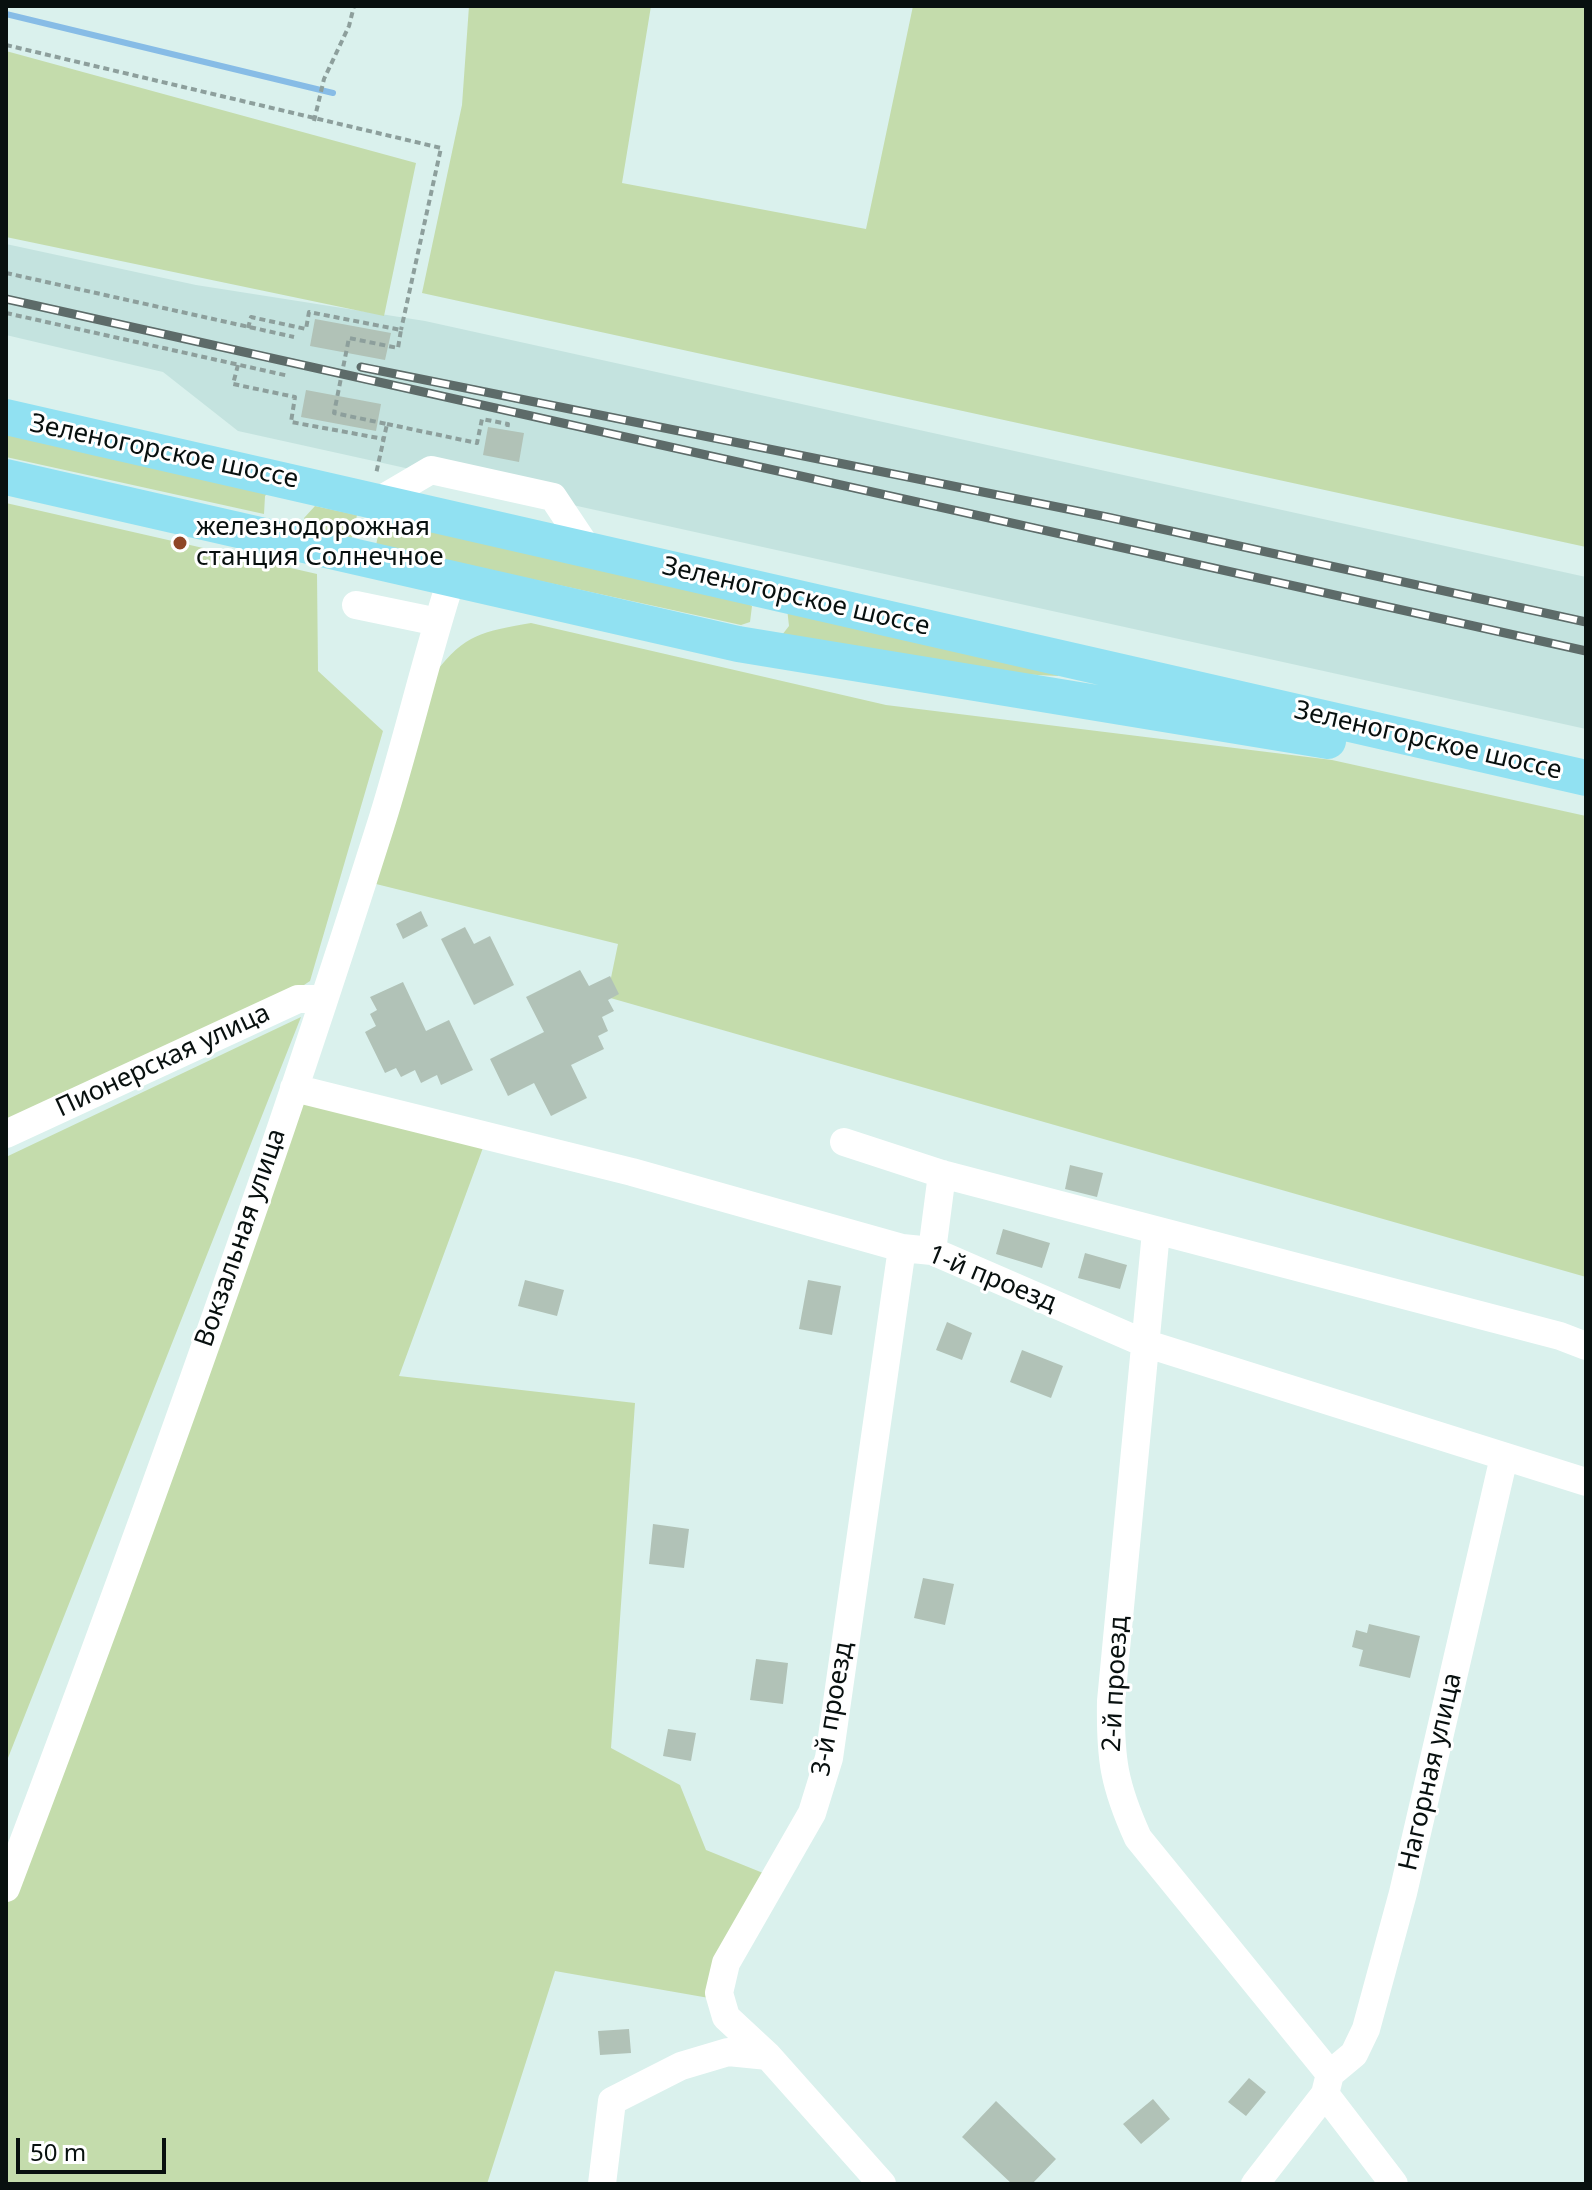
<!DOCTYPE html>
<html>
<head>
<meta charset="utf-8">
<style>
  body { margin:0 }
  #map { position:relative; width:1592px; height:2190px; overflow:hidden; background:#daf1ed; font-family:"Noto Sans",sans-serif }
  canvas { display:block }
  .frame { position:absolute; inset:0; border:8px solid #08100f; pointer-events:none }
  .scale { position:absolute; left:16px; top:2138px; width:150px; height:36px; box-sizing:border-box; border:4px solid #08100f; border-top:0; padding-left:10px; font-size:24px; line-height:28px; white-space:nowrap; color:#08100f; -webkit-text-stroke:6px #fff; paint-order:stroke }
</style>
</head>
<body>
<div id="map">
<canvas width="1592" height="2190"></canvas>
<div class="frame"></div>
<div class="scale">50 m</div>
</div>
<script>
const ctx = document.querySelector('canvas').getContext('2d');
ctx.lineJoin = 'round';
function fill(path, color) {
  ctx.fillStyle = color;
  ctx.fill(path, 'evenodd');
}
function stroke(path, color, width, dash) {
  ctx.strokeStyle = color;
  ctx.lineWidth = width;
  ctx.lineCap = dash ? 'butt' : 'round';
  ctx.setLineDash(dash || []);
  ctx.stroke(path);
}
function write(font, color, halo, rows, align = 'center') {
  ctx.font = font + ' "Noto Sans",sans-serif';
  ctx.lineWidth = 6;
  ctx.setLineDash([]);
  ctx.textBaseline = 'middle';
  ctx.strokeStyle = halo;
  ctx.fillStyle = color;
  for (const [text, x, y, turn = 0] of rows) {
    ctx.save();
    ctx.translate(x, y);
    ctx.rotate((+turn || 0) * Math.PI / 180);
    ctx.textAlign = isNaN(turn) ? turn : align;
    if (halo) ctx.strokeText(text, 0, 0);
    ctx.fillText(text, 0, 0);
    ctx.restore();
  }
}
const built = new Path2D(`
  M6 244 196 285 425 321 1586 577V729L238 431 163 372 6 335Z`);
const green = new Path2D(`
  M469 6H651L622 183 866 229 913 6H1586V547L422 293 462 105Z
  M6 51 416 163 384 316 6 237Z
  M6 432 270 490 265 496 264 514 6 457Z
  M6 503 317 574 318 671 383 731 310 981 283 999 6 1127Z
  M315 506 357 515 352 538 311 530 304 518Z
  M382 519 743 601 752 606 750 622 741 625 376 545Z
  M787 608 1059 670 1058 676 979 672 782 635 789 626Z
  M531 623 886 705 1332 760 1586 816V1277L607 997 618 944 376 884 435 673C466 633 482 632 531 623Z
  M301 1017 6 1763V1157Z
  M303 1101 484 1145 399 1376 635 1403 611 1748 680 1785 706 1850 768 1875 709 1998 555 1971 487 2184H6V1903Z`);
const stream = new Path2D(`
  M6 14 333 93`);
const building = new Path2D(`
  M315 319 391 333 385 360 310 346Z
  M306 390 381 404 376 431 301 417Z
  M488 427 524 433 519 462 483 455Z
  M421 911 428 926 403 939 396 924Z
  M465 927 474 944 490 936 514 985 474 1005 441 939Z
  M580 970 589 986 610 976 619 994 608 1000 614 1011 602 1017 608 1031 598 1036 604 1049 571 1065 587 1098 551 1116 534 1083 508 1096 490 1059 544 1032 526 997Z
  M403 982 426 1031 449 1020 473 1070 441 1085 437 1075 421 1083 415 1070 401 1077 396 1068 385 1073 365 1032 376 1026 370 1014 377 1010 370 997Z
  M1070 1165 1103 1173 1097 1197 1065 1189Z
  M1003 1229 1050 1243 1042 1268 996 1254Z
  M1085 1253 1127 1265 1120 1289 1078 1278Z
  M525 1280 564 1290 557 1316 518 1306Z
  M808 1280 841 1286 832 1335 799 1329Z
  M947 1322 972 1333 962 1360 936 1350Z
  M1022 1350 1063 1366 1051 1398 1010 1382Z
  M653 1524 689 1529 684 1568 649 1564Z
  M923 1578 954 1584 945 1625 914 1618Z
  M1369 1624 1420 1636 1410 1678 1359 1666 1363 1650 1352 1647 1356 1630 1367 1633Z
  M756 1659 788 1663 783 1704 750 1700Z
  M668 1729 696 1733 691 1761 663 1756Z
  M629 2029 631 2053 600 2055 598 2031Z
  M1249 2078 1266 2092 1246 2116 1228 2102Z
  M1153 2099 1170 2119 1141 2144 1123 2124Z
  M996 2101 1056 2159 1032 2184H1012L962 2137Z`);
const path = new Path2D(`
  M6 45 441 148 401 330
  M314 121 324 79 349 26 354 6
  M6 273 294 337
  M6 313 289 376
  M248 328 251 317 306 329 309 312 401 330 398 348 349 338 334 413 387 424 376 474
  M238 365 233 384 295 397 291 422 384 439
  M387 424 477 443 482 419 508 424 507 430`);
const minor = new Path2D(`
  M380 500 431 470 553 497 587 548
  M356 605 438 622
  M294 1088 632 1172 902 1248 932 1251 1144 1343 1586 1482
  M6 1134 298 999H322
  M844 1142 942 1174 1560 1336 1586 1346
  M1156 1232 1111 1701C1110 1759 1114 1785 1138 1838L1330 2074 1325 2094 1394 2184
  M932 1251 942 1174
  M6 1888C139 1538 267 1184 380 827 406 745 425 661 451 580
  M1330 2074 1354 2054 1366 2029 1403 1893 1504 1457
  M602 2184 612 2101 681 2066 728 2052 768 2056
  M882 2184 768 2056 726 2017 719 1993 726 1963 812 1813 829 1758 902 1248
  M1255 2184 1325 2094`);
const major = new Path2D(`
  M6 417 1586 778
  M6 477 738 644 1328 741`);
const rail = new Path2D(`
  M6 299 1586 651
  M361 367 1107 517 1586 622`);
const markers = [
  [180,543,8,"#8f4626"]
];
const streetNames = [
  ["Зеленогорское шоссе",164,452,12],
  ["Зеленогорское шоссе",796,597,13],
  ["Зеленогорское шоссе",1428,741,13],
  ["Пионерская улица",163,1061,-25],
  ["Вокзальная улица",241,1238,-71],
  ["1-й проезд",992,1279,22],
  ["2-й проезд",1116,1684,-87],
  ["3-й проезд",833,1709,-80],
  ["Нагорная улица",1431,1772,-77]
];
const poiNames = [
  ["железнодорожная",196,528],
  ["станция Солнечное",196,558]
];
fill(built, '#c4e3df');
fill(green, '#c4dcac');
stroke(stream, '#87bce6', 6);
fill(building, '#b1c2b7');
stroke(path, '#8d9f9c', 4, [6, 4]);
stroke(minor, '#fff', 28);
stroke(major, '#91e1f2', 36);
stroke(rail, '#5d6b69', 9);
stroke(rail, '#fff', 6, [18]);
for (const [x, y, r, color] of markers) {
  const dot = new Path2D();
  dot.arc(x, y, r, 0, 2 * Math.PI);
  ctx.fillStyle = color;
  ctx.fill(dot);
  stroke(dot, '#fff', 3);
}
write('26px', '#08100f', '#fff', streetNames);
write('26px', '#08100f', '#fff', poiNames, 'left');
</script>
</body>
</html>
